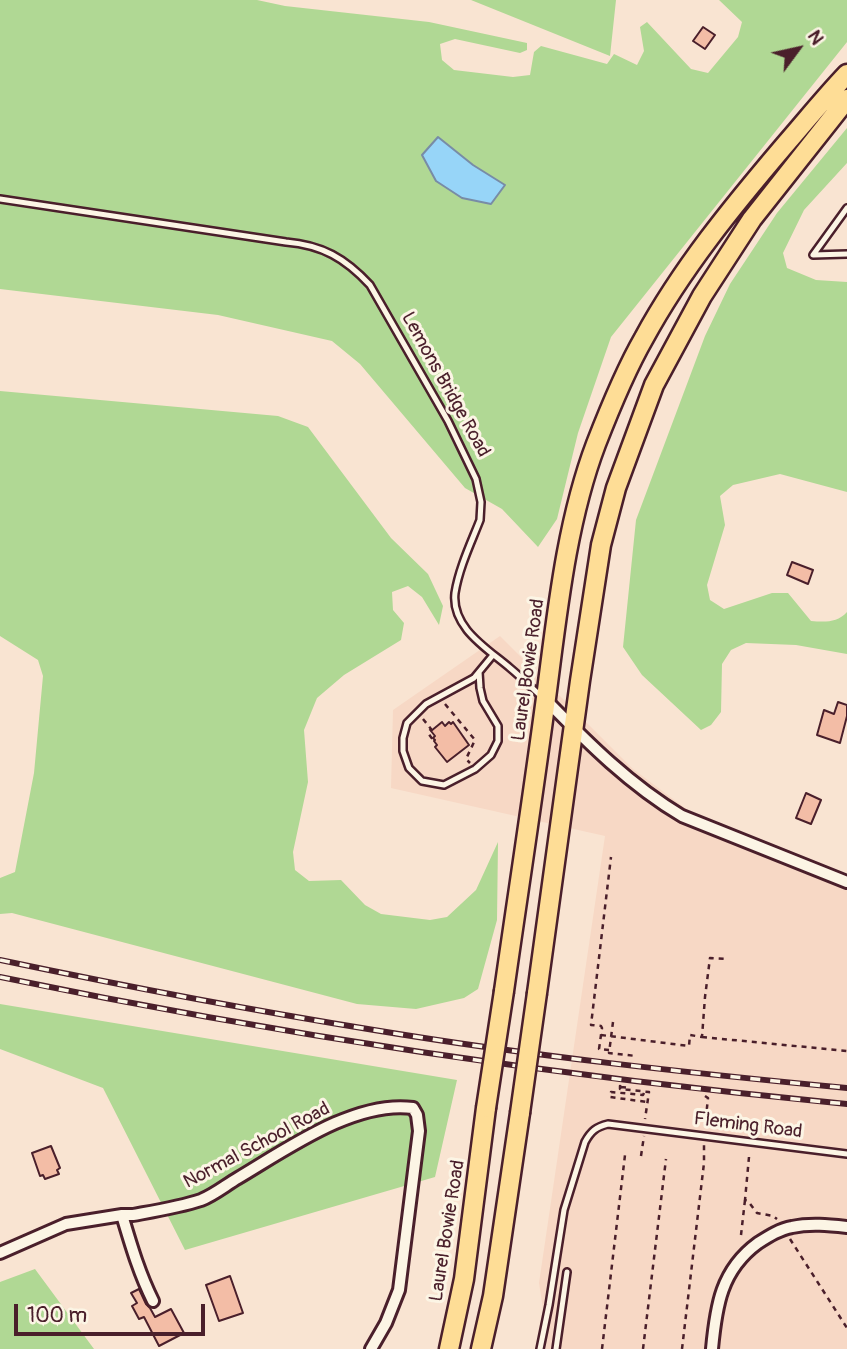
<!DOCTYPE html>
<html>
<head>
<meta charset="utf-8">
<style>
  body { margin:0 }
  #map { position:relative; width:847px; height:1349px; overflow:hidden; background:#f9e4d2; font-family:Pangolin,sans-serif }
  canvas { display:block }
  .north { position:absolute; left:763px; top:14px; width:70px; height:70px; -webkit-text-stroke:5px #fcf5e5; paint-order:stroke; rotate:57deg; font-size:19px; font-weight:700; line-height:28px; text-align:center; color:#4a1f2b }
  .north::after { content:''; display:block; margin:auto; width:24px; height:32px; background:#4a1f2b; clip-path:polygon(50% 0,100% 100%,50% 72%,0 100%) }
  .scale { position:absolute; left:14px; top:1304px; width:191px; height:32px; box-sizing:border-box; border:4px solid #4a1f2b; border-top:0; padding-left:9px; font-size:21px; line-height:24px; white-space:nowrap; color:#4a1f2b; -webkit-text-stroke:5px #fcf5e5; paint-order:stroke }
</style>
</head>
<body>
<div id="map">
<canvas width="847" height="1349"></canvas>
<div class="north">N</div>
<div class="scale">100 m</div>
</div>
<script>
const ctx = document.querySelector('canvas').getContext('2d');
ctx.lineJoin = 'round';
function fill(path, color) {
  ctx.fillStyle = color;
  ctx.fill(path, 'evenodd');
}
function stroke(path, color, width, dash) {
  ctx.strokeStyle = color;
  ctx.lineWidth = width;
  ctx.lineCap = dash ? 'butt' : 'round';
  ctx.setLineDash(dash || []);
  ctx.stroke(path);
}
function write(font, color, halo, rows, align = 'center') {
  ctx.font = font + ' Pangolin,sans-serif';
  ctx.lineWidth = 6;
  ctx.setLineDash([]);
  ctx.textBaseline = 'middle';
  ctx.strokeStyle = halo;
  ctx.fillStyle = color;
  for (const [text, x, y, turn = 0] of rows) {
    ctx.save();
    ctx.translate(x, y);
    ctx.rotate((+turn || 0) * Math.PI / 180);
    ctx.textAlign = isNaN(turn) ? turn : align;
    if (halo) ctx.strokeText(text, 0, 0);
    ctx.fillText(text, 0, 0);
    ctx.restore();
  }
}
const built = new Path2D(`
  M500 636 633 769 693 814 847 876V1349H545L547 1335 539 1283 605 836 391 788 393 710Z`);
const green = new Path2D(`
  M0 0H257L285 6 429 22 527 43V50L520 53 455 39 440 44 442 60 454 70 513 77 530 75 534 52 541 46 607 64 614 54 637 65 644 51 640 27 647 22 691 69 708 73 738 37 742 22 719 0H847V42L611 337 578 433 557 519 538 547 502 509 465 488 360 364 332 341 218 315 0 289Z
  M471 0H616L610 56Z
  M847 128V163L804 210 783 253 787 268 816 280 847 282V492L780 474 733 485 720 496 725 525 707 585 710 600 724 609 772 593H788L811 621C825 622 837 623 847 612V654L796 645 746 643 731 650 722 664 721 712 711 725 701 730 642 675 623 647 636 520 705 336 730 284 777 213Z
  M0 391 278 416 308 427 391 538 428 574 443 606 439 625 422 597 408 586 392 592 393 610 404 623 401 640 344 675 317 698 304 730 308 782 293 852 295 870 309 881 341 880 365 905 381 914 430 920 447 917 476 890 498 842 497 920 478 989 464 998 416 1009 357 1004 12 913 0 914V878L15 872 34 773 43 676 38 660 0 636Z
  M0 1004 457 1080 435 1177 185 1250 103 1088 0 1049Z
  M35 1269 94 1349H0V1282Z`);
const water = new Path2D(`
  M438 137 473 165 505 185 491 204 462 198 436 181 422 155Z`);
const building = new Path2D(`
  M703 27 715 35 705 49 693 41Z
  M792 562 813 570 808 584 787 575Z
  M838 702 847 705V716L840 743 817 735 824 710 834 714Z
  M442 722 445 726 449 722 451 724 453 722 469 745 447 762 435 747 437 745 434 741 435 740 433 738 435 736 431 731Z
  M806 793 821 800 811 824 796 818Z
  M51 1146 60 1168 57 1170 59 1174 45 1179 43 1175 40 1176 32 1153Z
  M230 1276 243 1313 219 1321 206 1285Z
  M139 1289 146 1304 150 1308 155 1317 171 1309 184 1333 159 1346 144 1317 139 1319 132 1306 137 1303 131 1293Z`);
const path = new Path2D(`
  M445 704 475 740 466 759 470 763
  M423 719 431 729 428 733 433 740
  M613 1022 609 1053 636 1056
  M601 1035 689 1046 690 1035 702 1037 705 997 710 958 727 959
  M702 1037 847 1051
  M609 1050 599 1049 602 1028 601 1026 591 1025 611 857
  M621 1087 620 1086V1089L649 1092 645 1119
  M621 1087 631 1088
  M644 1093 643 1095 611 1092 610 1097 647 1102
  M705 1096 708 1098 705 1126
  M641 1156 644 1136
  M749 1157 745 1200 748 1201 757 1213 773 1216 777 1219
  M741 1235 745 1200
  M790 1239 847 1328
  M602 1349 625 1155
  M643 1349 666 1159
  M682 1349 704 1163V1143`);
const lane = new Path2D(`
  M0 199 286 242C322 245 345 258 370 285L448 421 476 479 481 502 480 520C471 543 459 568 455 593 451 628 488 649 510 668 522 678 532 688 543 698
  M847 208 813 255 847 254
  M479 672 480 688 483 701 498 726V741L491 755 475 769 444 785 422 781 409 768 403 751V738L407 723 426 704 474 678 493 655
  M540 1349 549 1305 564 1210 585 1142C591 1131 596 1127 608 1124L847 1154
  M556 1349 567 1272`);
const street = new Path2D(`
  M546 700C588 743 630 785 682 816L847 882
  M122 1215C131 1245 139 1273 153 1301
  M0 1253 66 1224 122 1215H133C155 1211 180 1207 201 1200 214 1195 226 1185 238 1178 287 1149 355 1100 413 1108L417 1115 419 1131 399 1290 386 1323 371 1349
  M712 1349C716 1306 721 1270 758 1243 769 1236 780 1229 792 1227 810 1223 829 1225 847 1227`);
const primary = new Path2D(`
  M504 991C518 893 533 796 546 698 557 615 566 523 596 444 610 408 625 371 644 338 682 268 733 206 784 146 805 122 825 97 847 74
  M537 993 580 681 601 545 616 488 654 385 702 296 752 219 847 99
  M449 1349 464 1279 486 1108
  M481 1349 493 1296 520 1113`);
const rail = new Path2D(`
  M0 960C124 986 249 1010 374 1030 531 1056 689 1073 847 1088
  M0 977C280 1035 562 1077 847 1104`);
const primaryBridge = new Path2D(`
  M486 1108 504 991
  M520 1113 537 993`);
const streetNames = [
  ["Lemons Bridge Road",445,385,61],
  ["Laurel Bowie Road",529,670,-82],
  ["Fleming Road",748,1126,7],
  ["Normal School Road",257,1146,-28],
  ["Laurel Bowie Road",448,1231,-81]
];
fill(built, '#f7d8c5');
fill(green, '#b0d894');
fill(water, '#97d5f8');
stroke(water, '#788ca6', 2);
fill(building, '#f3bda6');
stroke(building, '#4a1f2b', 2);
stroke(lane, '#4a1f2b', 10);
stroke(street, '#4a1f2b', 16);
stroke(primary, '#4a1f2b', 23);
stroke(path, '#4a1f2b', 2.5, [5, 5]);
stroke(lane, '#fcf5e5', 5);
stroke(street, '#fcf5e5', 10);
stroke(primary, '#fedd96', 18);
stroke(rail, '#4a1f2b', 6);
stroke(rail, '#fcf5e5', 3.5, [10]);
stroke(primaryBridge, '#4a1f2b', 23, []);
stroke(primaryBridge, '#fedd96', 18);
write('19px', '#4a1f2b', '#fcf5e5', streetNames);
</script>
</body>
</html>
